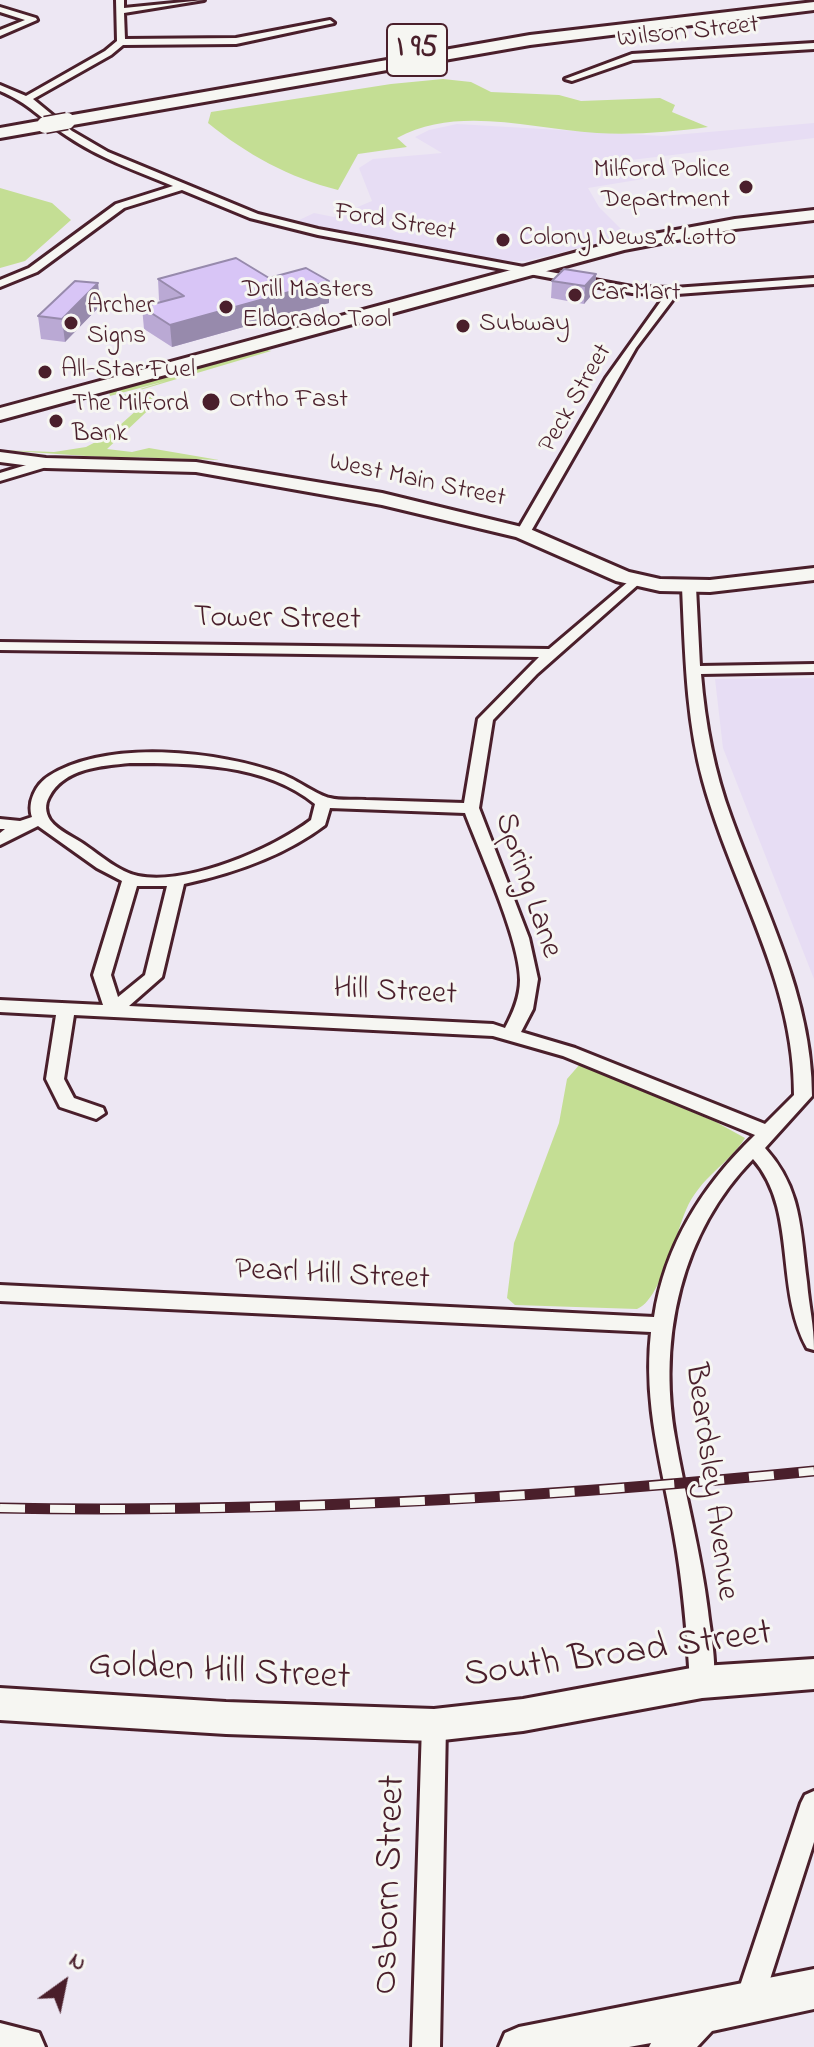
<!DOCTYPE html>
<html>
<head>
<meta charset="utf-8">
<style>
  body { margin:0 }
  #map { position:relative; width:814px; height:2047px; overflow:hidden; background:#ede7f3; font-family:"Indie Flower",sans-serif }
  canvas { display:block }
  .north { position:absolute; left:24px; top:1943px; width:80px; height:80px; -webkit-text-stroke:6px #f6f6f2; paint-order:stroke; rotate:33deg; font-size:22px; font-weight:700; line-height:32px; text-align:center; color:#4a1f2b }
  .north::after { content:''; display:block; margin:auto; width:28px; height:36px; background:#4a1f2b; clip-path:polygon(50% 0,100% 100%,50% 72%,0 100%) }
</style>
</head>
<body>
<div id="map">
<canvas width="814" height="2047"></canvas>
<div class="north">N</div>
</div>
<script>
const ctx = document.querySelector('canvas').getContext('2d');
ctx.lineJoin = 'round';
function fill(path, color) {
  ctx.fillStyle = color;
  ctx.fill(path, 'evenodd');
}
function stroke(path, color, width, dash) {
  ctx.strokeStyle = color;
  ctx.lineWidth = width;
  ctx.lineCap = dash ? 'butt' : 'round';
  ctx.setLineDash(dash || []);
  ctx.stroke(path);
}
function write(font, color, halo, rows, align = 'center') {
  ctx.font = font + ' "Indie Flower",sans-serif';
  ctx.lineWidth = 6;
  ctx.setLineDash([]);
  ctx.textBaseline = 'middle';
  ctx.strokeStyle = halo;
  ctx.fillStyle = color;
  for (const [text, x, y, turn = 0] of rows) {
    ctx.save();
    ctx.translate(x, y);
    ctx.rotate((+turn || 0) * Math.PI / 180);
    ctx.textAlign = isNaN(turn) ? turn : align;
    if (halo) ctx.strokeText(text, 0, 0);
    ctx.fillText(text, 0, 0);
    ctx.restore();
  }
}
const built = new Path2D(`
  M814 123V138L631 160 649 178 588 188 599 207 628 236 526 261H497L293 223 314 213 334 217 372 201 359 168 373 159 442 153 415 137 429 130 457 124 662 136Z
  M814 678V979L723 748 715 679Z`);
const green = new Path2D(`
  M443 79 471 82 491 92 559 95 581 101 660 98 675 105 672 112 708 127C672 132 634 135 597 133 531 129 458 105 397 138L407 147 358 154 338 190C290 178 246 154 208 123L211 112 391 84Z
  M0 188 52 203 71 220 25 261 0 268Z
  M264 349 271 351 140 390 159 400 107 449 132 452 149 448 219 460 129 457 230 466 0 450 54 452 86 447 109 435 139 408 122 394 134 396 127 393 166 381 110 396 109 392Z
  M580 1064 716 1122 745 1138C728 1165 700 1177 686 1210 676 1233 660 1301 637 1309L515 1305 507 1298 514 1243 559 1123 567 1079Z`);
const minor = new Path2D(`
  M116 0H124V8L204 0 124 13 125 39 236 38 330 20 334 23 236 44 123 45 111 55 33 99 72 131 108 152 258 214 318 229 632 287 674 288 814 278V284L677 294 636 348 530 533 523 537 518 536 516 533 606 378 666 294 632 293 318 235 250 218 182 190 124 208 37 272 0 287V280L29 268 116 204 173 186C137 171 99 158 67 136 41 119 29 103 0 91V85L26 96 105 51 117 41Z
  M0 7 36 18 37 20 0 36V30L25 20 0 12Z
  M814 43V49L633 60 572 81 565 79 632 54Z
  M46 459 50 460V466L0 481V473Z
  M635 576 642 580 640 583 537 674 493 720 479 808 529 938 538 979 533 1009 521 1032 575 1048 765 1124 794 1095C795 982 732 887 703 781 686 718 685 652 682 587L689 583 696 587 700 666 814 664V672L701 674C705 723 714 771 731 817 764 909 812 996 812 1096L765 1148C802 1189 800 1229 807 1282 809 1307 814 1324 814 1350L807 1348C774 1287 798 1210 753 1159 681 1233 658 1337 675 1437 685 1496 701 1552 708 1611 710 1631 719 1672 711 1690L702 1693 693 1690 690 1682C687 1633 683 1583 674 1534 662 1464 643 1405 651 1332L0 1301V1285L654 1317C665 1244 703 1185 755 1135L563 1056 493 1036 74 1015 64 1079 74 1098 103 1108 105 1113 96 1119 60 1107 46 1079 56 1015 0 1012V1000L103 1005 93 975 122 881 97 868 38 826 0 845V833L5 829H0V819L20 821 32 817C27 802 36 784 49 776 108 739 218 751 281 774 296 779 318 796 330 798 341 801 355 799 366 800 399 801 431 802 464 803L478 719 539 657 0 650V642L549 649ZM130 763C191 763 265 763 315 804L311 820C273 849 187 886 138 876 119 872 101 856 85 845 74 837 58 831 50 820 45 812 45 804 49 797 64 768 101 766 130 763ZM330 808 465 813C480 853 520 940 520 980 520 997 513 1013 505 1028L493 1024 129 1006 162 977 184 884C234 873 284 856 325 825ZM137 886H167L145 975 118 997 111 975Z
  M434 1714 443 1717 446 1725 440 2047H412L422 1725 425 1717Z
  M814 1791V1842L763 2001 759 2011 749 2015 739 2011 735 2001 801 1803 805 1795Z`);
const secondary = new Path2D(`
  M0 452 46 458 196 462 382 493 530 529 629 572 660 579 710 580 814 568V580L710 592 660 591 616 581 516 537 382 505 196 472 46 468 0 462Z
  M814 1659V1689L702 1698 523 1731 434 1741 226 1734 0 1720V1688L226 1702 434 1709 523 1699 702 1666Z
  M814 1969V2009L712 2031 697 2047H649L651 2043 629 2047H499L505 2033 519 2027Z
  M0 2023 39 2033 45 2047H0Z`);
const primary = new Path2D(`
  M814 210V220L735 229 624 250 0 420V408L622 240 735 219Z`);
const motorway = new Path2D(`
  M814 2V10L530 45 67 126 59 121 67 116 530 35Z
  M45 120 51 121V129L0 138V128Z`);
const rail = new Path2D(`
  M0 1508C273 1513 543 1498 814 1471`);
const motorwayBridge = new Path2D(`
  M45 125 67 121`);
const wall = new Path2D(`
  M596 274 595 291 584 304 551 298 552 281Z
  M269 278 329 303 172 347 144 329 142 307 161 302 159 300 158 279Z
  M98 283 100 306 65 342 41 339 38 316Z`);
const shadedWall = new Path2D(`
  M596 274 595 291 584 304 585 286Z
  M329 281V303L172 347 170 325Z
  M98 283 100 306 65 342 62 319Z`);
const building = new Path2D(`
  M236 258 269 278 306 268 329 281 170 325 142 307 184 296 158 279Z
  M564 269 596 274 585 286 552 281Z
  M75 281 98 283 62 319 38 316Z`);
const markers = [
  [746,187,8,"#4a1f2b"],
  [503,240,8,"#4a1f2b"],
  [575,295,8,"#4a1f2b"],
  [226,307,8,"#4a1f2b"],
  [71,323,8,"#4a1f2b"],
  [463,326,8,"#4a1f2b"],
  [45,372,8,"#4a1f2b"],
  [211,402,10,"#4a1f2b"],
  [56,421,8,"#4a1f2b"]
];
const farStreetnames = [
  ["Wilson Street",688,34,-6],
  ["Ford Street",395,224,10],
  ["Peck Street",577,399,-60],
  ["West Main Street",417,482,12]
];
const farPoinames = [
  ["Milford Police",730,172,"right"],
  ["Department",730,202,"right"],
  ["Colony News & Lotto",519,240],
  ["Drill Masters",242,292],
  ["Eldorado Tool",242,322],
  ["Car Mart",591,295],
  ["Archer",87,308],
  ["Signs",87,338],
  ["Subway",479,326],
  ["All-Star Fuel",61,372],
  ["Ortho Fast",229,402],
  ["The Milford",72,406],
  ["Bank",72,436]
];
const shields = [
  [417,50,60]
];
const shieldNames = [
  ["I 95",417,50]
];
const streetNames = [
  ["Tower Street",277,621,1],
  ["Spring Lane",526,886,71],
  ["Hill Street",395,994,3],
  ["Pearl Hill Street",332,1277,3],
  ["Beardsley Avenue",709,1482,82]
];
const nearStreetnames = [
  ["South Broad Street",618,1657,-8],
  ["Golden Hill Street",219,1674,3],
  ["Osborn Street",392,1885,-88]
];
fill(built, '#e7ddf4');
fill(green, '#c4de94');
stroke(minor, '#4a1f2b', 6);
stroke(secondary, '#4a1f2b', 6);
stroke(primary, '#4a1f2b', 6);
stroke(motorway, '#4a1f2b', 6);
fill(minor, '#f6f6f2');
fill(secondary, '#f6f6f2');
fill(primary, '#f6f6f2');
fill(motorway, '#f6f6f2');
stroke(rail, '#4a1f2b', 11);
stroke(rail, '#f6f6f2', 8, [25]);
stroke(motorwayBridge, '#4a1f2b', 19, []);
stroke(motorwayBridge, '#f6f6f2', 16);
fill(wall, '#baa9d4');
fill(shadedWall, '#978aac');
fill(building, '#d8c5f6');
stroke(building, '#978aac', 2);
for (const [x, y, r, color] of markers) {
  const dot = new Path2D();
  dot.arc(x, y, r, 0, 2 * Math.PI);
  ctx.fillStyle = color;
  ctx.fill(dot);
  stroke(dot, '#f6f6f2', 3);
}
write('26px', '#4a1f2b', '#f6f6f2', farStreetnames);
write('26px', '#4a1f2b', '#f6f6f2', farPoinames, 'left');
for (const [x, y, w] of shields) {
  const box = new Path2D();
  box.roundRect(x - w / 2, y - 26, w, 52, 6);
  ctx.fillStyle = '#f6f6f2';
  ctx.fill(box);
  stroke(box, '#4a1f2b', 2);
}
write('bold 30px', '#4a1f2b', null, shieldNames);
write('32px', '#4a1f2b', '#f6f6f2', streetNames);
write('38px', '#4a1f2b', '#f6f6f2', nearStreetnames);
</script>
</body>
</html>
